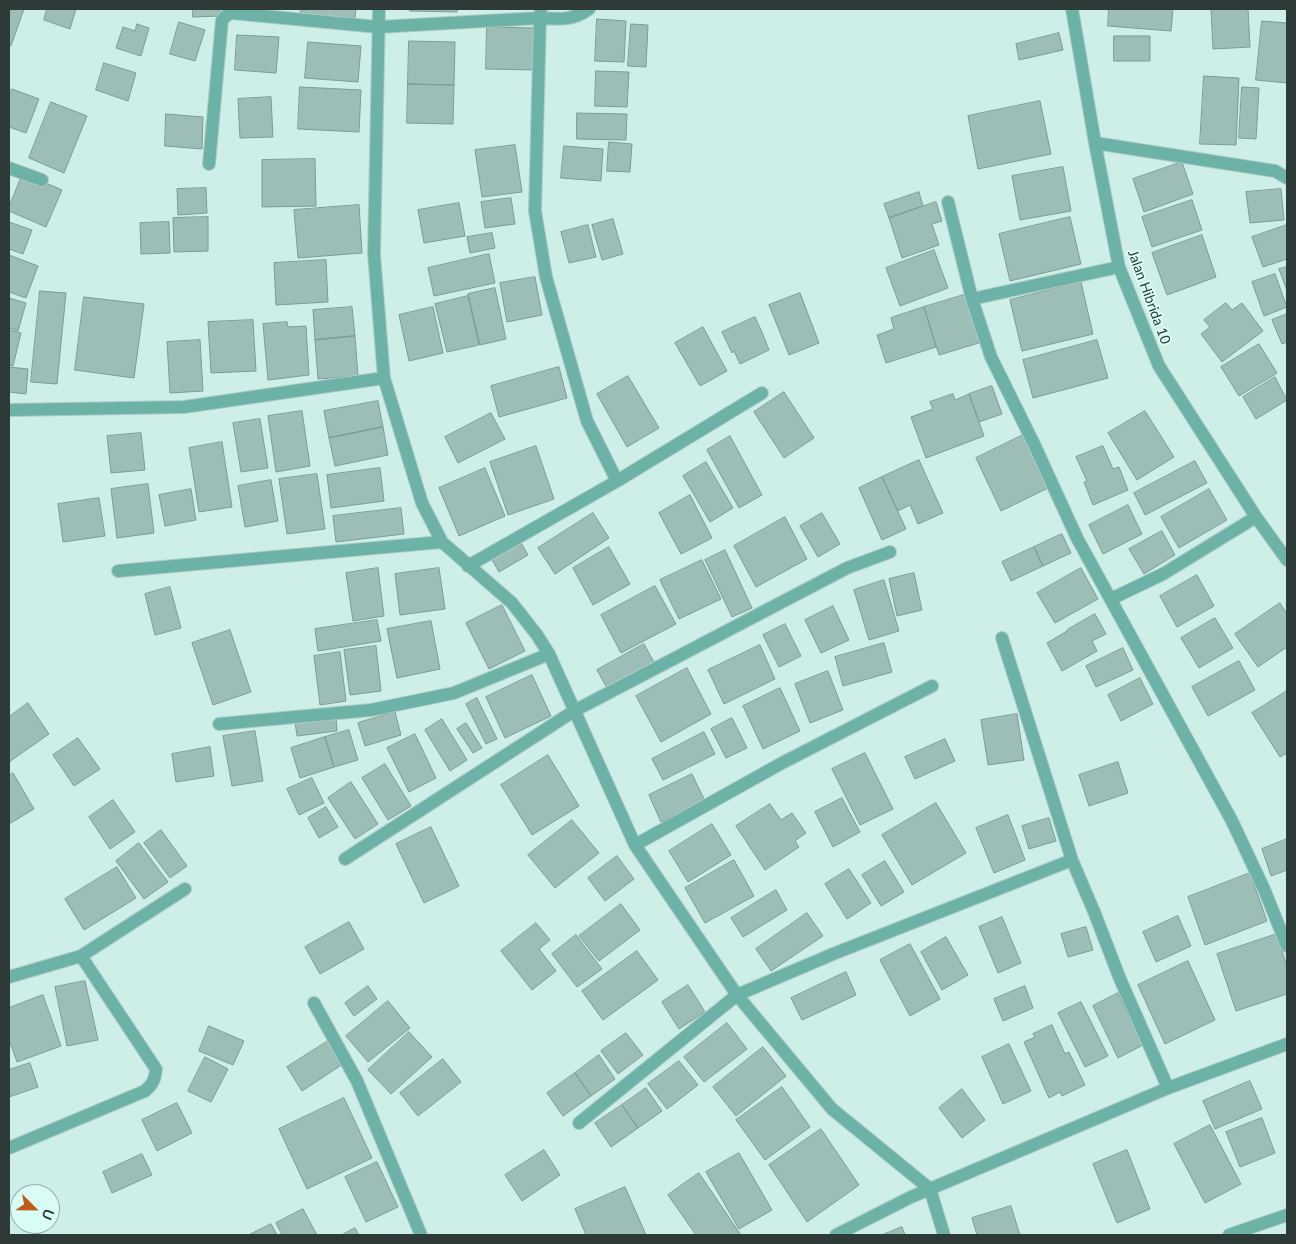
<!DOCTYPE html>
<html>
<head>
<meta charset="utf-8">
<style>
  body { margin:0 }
  #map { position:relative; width:1296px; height:1244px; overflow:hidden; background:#cdefe8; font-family:Lato,sans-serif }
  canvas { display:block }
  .frame { position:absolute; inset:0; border:10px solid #2d3a38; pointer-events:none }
  .north { position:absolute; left:10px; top:1184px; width:50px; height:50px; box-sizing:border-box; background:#dafcf6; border:1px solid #95aeaa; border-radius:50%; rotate:113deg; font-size:14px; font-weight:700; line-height:20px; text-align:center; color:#2d3a38 }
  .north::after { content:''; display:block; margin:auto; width:18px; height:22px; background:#bd5d17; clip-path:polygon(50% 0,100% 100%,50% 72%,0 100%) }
</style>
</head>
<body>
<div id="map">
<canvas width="1296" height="1244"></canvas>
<div class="frame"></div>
<div class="north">U</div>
</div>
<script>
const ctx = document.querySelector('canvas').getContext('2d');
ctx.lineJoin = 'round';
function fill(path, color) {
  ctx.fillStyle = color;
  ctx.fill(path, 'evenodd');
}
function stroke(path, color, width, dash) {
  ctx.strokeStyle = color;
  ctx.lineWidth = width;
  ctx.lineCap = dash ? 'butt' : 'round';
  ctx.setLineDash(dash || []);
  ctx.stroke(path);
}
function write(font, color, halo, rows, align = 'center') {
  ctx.font = font + ' Lato,sans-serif';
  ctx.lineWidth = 4;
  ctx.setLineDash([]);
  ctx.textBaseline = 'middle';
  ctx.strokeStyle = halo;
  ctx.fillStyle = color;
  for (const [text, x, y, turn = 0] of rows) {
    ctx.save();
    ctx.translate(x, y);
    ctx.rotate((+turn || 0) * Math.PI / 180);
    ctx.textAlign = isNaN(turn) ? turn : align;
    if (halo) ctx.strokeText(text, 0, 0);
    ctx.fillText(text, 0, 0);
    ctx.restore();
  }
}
const building = new Path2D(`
  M9 9H24L11 46 9 45Z
  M47 9H76L70 29 44 20Z
  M193 9H220V16L193 17Z
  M301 9H356L355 18 300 15Z
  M410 9H457V12L410 11Z
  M1109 9H1173L1171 31 1108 26Z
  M1235 9H1248L1250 47 1213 49 1211 10Z
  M597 19 626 21 624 62 595 61Z
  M1262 21 1287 23V83L1256 80Z
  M179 22 205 30 195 61 170 54Z
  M137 24 149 28 141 56 116 48 123 27 135 31Z
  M631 24 648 25 646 67 628 66Z
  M487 27 535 28 534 70 486 69Z
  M1059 33 1063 50 1019 60 1016 44Z
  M237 35 279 37 276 73 235 70Z
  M1114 36H1150V61H1114Z
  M409 41 455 42 454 85 408 84Z
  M308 42 361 46 358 82 305 78Z
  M104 63 136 73 128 101 96 90Z
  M596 71 629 72 627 107 595 106Z
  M1204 76 1239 78 1236 145 1200 144Z
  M408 84 454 85 453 124 407 123Z
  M300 87 361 90 359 132 298 129Z
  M1242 87 1259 88 1256 139 1239 138Z
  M12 89 39 99 26 133 9 127V96Z
  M271 97 273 137 240 138 238 99Z
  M1040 101 1051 154 978 169 968 116Z
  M51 102 87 116 64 173 29 158Z
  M577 113 627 114 626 140 577 139Z
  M166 114 203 117 202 149 165 146Z
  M609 142 632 144 630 172 607 171Z
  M515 145 522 192 482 197 475 150Z
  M564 146 603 149 601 181 561 178Z
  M315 159 316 206 262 207V160Z
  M1182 162 1193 194 1144 212 1133 179Z
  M1063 167 1071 211 1020 220 1012 176Z
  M23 173 62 190 46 227 9 211V207Z
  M206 188 207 213 178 215 177 189Z
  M1281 189 1284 220 1250 223 1246 192Z
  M919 192 923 206 889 218 884 204Z
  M511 198 515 224 485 228 481 202Z
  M1192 200 1202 230 1152 247 1142 217Z
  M936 202 942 221 932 224 939 245 902 258 889 218Z
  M459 203 465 236 424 243 418 210Z
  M359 205 362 253 298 258 294 210Z
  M208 217V251L174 252 173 218Z
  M1070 217 1081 264 1010 281 999 234Z
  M613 219 623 254 602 260 592 225Z
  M9 222 32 230 23 254 9 249Z
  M169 222 170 253 141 254 140 223Z
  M588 225 596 257 569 263 561 232Z
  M1287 225V259L1263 267 1252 237Z
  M492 233 495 248 470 253 467 237Z
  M1202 235 1216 277 1167 295 1152 253Z
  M934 250 948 288 900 306 886 268Z
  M489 254 495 283 434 296 428 268Z
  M9 255 38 266 26 298 9 292Z
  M326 260 328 302 276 305 274 263Z
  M1287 267V291L1279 269Z
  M1275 274 1287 307 1264 316 1252 282Z
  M535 277 542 315 507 322 500 283Z
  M1081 282 1093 334 1022 351 1010 300Z
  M495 288 506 339 480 345 468 294Z
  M40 291 66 293 57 384 31 382Z
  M800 293 819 343 789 355 769 305Z
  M967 294 982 342 939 355 924 307Z
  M468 296 479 345 447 352 435 304Z
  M84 297 144 304 134 378 75 370Z
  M9 298 26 303 18 331 9 328Z
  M1226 303 1232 310 1242 303 1263 331 1222 362 1201 334 1210 327 1204 320Z
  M352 307 355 336 315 340 313 310Z
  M433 307 443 353 409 361 399 315Z
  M924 307 936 347 886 363 877 335 894 329 891 318Z
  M1287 314V342L1282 344 1272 320Z
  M755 317 762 332 769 350 740 364 734 351 732 353 722 332Z
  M253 320 256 371 211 373 208 322Z
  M287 322 288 327 306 326 309 375 268 380 263 324Z
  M703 327 727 371 700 386 675 343Z
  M9 330 21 333 13 366 9 365Z
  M355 336 358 376 318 379 315 340Z
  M200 340 203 391 170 393 167 342Z
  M1097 340 1108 378 1033 398 1023 360Z
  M1259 344 1277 373 1239 396 1221 367Z
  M9 367 28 369 26 394 9 392Z
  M559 367 567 398 499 417 491 386Z
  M628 376 659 428 627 447 597 394Z
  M1275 377 1287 400 1256 419 1243 397Z
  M992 386 1002 414 979 422 969 394Z
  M784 392 814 438 784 458 754 412Z
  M953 394 955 400 969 394 984 436 926 458 911 417 933 409 930 402Z
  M378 401 383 427 329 438 324 411Z
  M302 411 310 466 276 472 268 416Z
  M1145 411 1174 457 1137 480 1108 433Z
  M491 413 505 439 458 463 445 437Z
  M260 419 268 468 241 472 233 423Z
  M383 427 388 455 335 466 329 438Z
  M141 433 145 470 111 473 107 436Z
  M1023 435 1048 488 1001 511 976 458Z
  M730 436 762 495 739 508 707 450Z
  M222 442 232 507 199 512 189 448Z
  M536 446 554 499 508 515 490 462Z
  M1103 446 1113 469 1119 467 1128 490 1093 505 1084 482 1087 481 1076 457Z
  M919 460 943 513 918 524 910 505 898 511 882 477Z
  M1195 461 1207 483 1145 515 1134 493Z
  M706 462 733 508 710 522 683 476Z
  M380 468 384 501 331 508 327 475Z
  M485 468 505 516 459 536 439 488Z
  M317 474 325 529 287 534 279 479Z
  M882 477 906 529 882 540 859 488Z
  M271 480 278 521 245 527 238 486Z
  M148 484 154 533 117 538 111 489Z
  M191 489 196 520 165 526 159 495Z
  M1209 489 1227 520 1179 548 1161 517Z
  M690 495 712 538 681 554 659 513Z
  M99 498 105 536 63 542 58 504Z
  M1128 505 1142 534 1103 554 1089 525Z
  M401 508 404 534 336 542 333 516Z
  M593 513 609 538 555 574 538 548Z
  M822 513 840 544 818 557 800 526Z
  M785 517 807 559 756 587 734 546Z
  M1162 531 1175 555 1144 574 1129 549Z
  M1062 534 1071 553 1043 566 1034 547Z
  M520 541 528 555 499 572 491 558Z
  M609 547 630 584 593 605 573 568Z
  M1034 547 1043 566 1011 581 1002 562Z
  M725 550 752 608 732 617 705 560Z
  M702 560 721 599 679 619 660 580Z
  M378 568 384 616 353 621 346 573Z
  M439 568 445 609 400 615 395 574Z
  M1081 568 1098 599 1055 623 1037 593Z
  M914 573 922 610 897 616 889 579Z
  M1197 575 1214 606 1177 627 1160 596Z
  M884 580 899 631 869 640 854 590Z
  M655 586 676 624 621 653 601 615Z
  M170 587 181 628 155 635 145 594Z
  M1280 603 1287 614V647L1258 667 1235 634Z
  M502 605 525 651 489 669 466 623Z
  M833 606 849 640 821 653 805 620Z
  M1095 614 1106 634 1092 641 1097 651 1062 671 1047 643 1067 631V630Z
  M1215 618 1233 648 1199 668 1181 638Z
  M377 620 381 641 318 651 315 629Z
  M431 621 440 669 397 678 387 629Z
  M785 624 801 656 779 667 763 635Z
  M230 630 251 692 213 705 192 643Z
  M884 643 892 672 843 686 835 657Z
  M644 644 655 664 608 690 597 670Z
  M760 645 775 679 724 704 708 670Z
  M376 646 381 691 350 695 344 650Z
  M1123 648 1133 670 1096 687 1086 666Z
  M340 652 346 701 320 705 314 656Z
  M1239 661 1255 690 1208 716 1192 687Z
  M687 668 711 714 661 742 636 696Z
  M828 671 843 710 810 723 795 684Z
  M532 675 551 716 505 738 486 697Z
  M1140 678 1153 704 1121 721 1108 695Z
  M780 688 800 731 763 749 743 706Z
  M1287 691V753L1280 757 1252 713Z
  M477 698 497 739 486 744 466 704Z
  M28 703 49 734 9 762V717Z
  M395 712 401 735 365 746 358 723Z
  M1017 714 1024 760 988 765 981 720Z
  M336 717 337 731 297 736 295 722Z
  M732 718 747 748 726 758 711 729Z
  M442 719 467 760 450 771 425 730Z
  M466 723 482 748 473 753 457 729Z
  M349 730 358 760 334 767 325 737Z
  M255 731 263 781 232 786 223 736Z
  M704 732 715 754 663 780 652 759Z
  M415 734 436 778 409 792 387 748Z
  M325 737 334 767 300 778 291 748Z
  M78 738 100 769 74 786 53 755Z
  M945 739 955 761 915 779 905 757Z
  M210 747 214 776 176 782 172 754Z
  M865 753 893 809 860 825 832 769Z
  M548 755 579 806 532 835 501 785Z
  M1118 762 1128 793 1089 806 1079 775Z
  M385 764 411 806 388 820 362 778Z
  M13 773 34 809 9 824V776Z
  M692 774 705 801 661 822 649 795Z
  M312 778 324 803 299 815 287 789Z
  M351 782 378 824 355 839 328 798Z
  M842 798 860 832 833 847 815 812Z
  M113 800 135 832 110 849 89 817Z
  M936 803 966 853 912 885 882 835Z
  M770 804 781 820 792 813 806 833 795 841 799 847 765 870 736 826Z
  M326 807 338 827 319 838 308 818Z
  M1008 815 1025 860 994 873 976 828Z
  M1049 818 1056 841 1029 849 1022 826Z
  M572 820 599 853 555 888 528 855Z
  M712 824 731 855 688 882 669 851Z
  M431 827 459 886 424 903 396 844Z
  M161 830 187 866 170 878 144 843Z
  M1287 839V870L1271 876 1262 849Z
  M139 843 168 882 144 899 116 861Z
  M617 856 634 879 605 901 588 878Z
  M734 860 754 896 705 923 685 888Z
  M885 861 904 892 881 906 862 875Z
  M117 867 136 898 84 930 65 899Z
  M849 869 871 903 847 919 825 884Z
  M1250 873 1267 921 1205 945 1188 897Z
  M776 890 787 910 743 937 731 918Z
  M621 904 640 930 599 961 579 936Z
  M807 913 823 936 771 971 756 949Z
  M1178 916 1191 946 1156 962 1143 932Z
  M1002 917 1021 963 998 973 979 927Z
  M349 922 364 949 320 974 305 947Z
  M536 923 550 940 539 949 556 971 532 990 501 951Z
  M1086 927 1093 950 1068 957 1061 934Z
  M1277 934 1287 967V994L1236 1011 1217 954Z
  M576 935 602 969 577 987 552 954Z
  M946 937 968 975 942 990 921 952Z
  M910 944 940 999 910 1016 880 960Z
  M637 951 658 980 603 1020 582 991Z
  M1188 961 1215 1020 1165 1044 1138 985Z
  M846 972 856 995 802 1020 791 998Z
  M85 981 98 1040 67 1046 55 987Z
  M688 985 705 1012 679 1029 662 1002Z
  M368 986 377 999 354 1016 345 1003Z
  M1025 986 1033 1008 1003 1021 994 999Z
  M1118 993 1143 1045 1118 1058 1093 1006Z
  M43 995 61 1046 17 1062 9 1040V1008Z
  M388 1001 410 1028 368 1062 346 1036Z
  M1081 1002 1108 1056 1085 1067 1058 1013Z
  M727 1023 747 1049 704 1082 684 1057Z
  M1052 1025 1065 1054 1069 1052 1085 1085 1062 1096 1060 1092 1049 1098 1024 1042 1035 1037 1033 1034Z
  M209 1026 244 1041 233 1065 199 1051Z
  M409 1032 432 1057 391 1094 368 1070Z
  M626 1033 643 1055 618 1074 601 1051Z
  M328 1041 343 1064 302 1091 287 1067Z
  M1009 1044 1031 1091 1003 1104 982 1057Z
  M763 1047 786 1076 736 1116 713 1087Z
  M599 1055 615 1079 591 1096 575 1073Z
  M205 1057 228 1069 211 1102 188 1091Z
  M443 1059 461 1082 418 1116 400 1093Z
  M679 1061 698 1085 667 1109 648 1084Z
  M30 1063 38 1087 9 1097V1070Z
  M575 1073 591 1096 563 1116 547 1093Z
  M1250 1081 1262 1109 1215 1129 1203 1101Z
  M782 1087 810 1127 765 1160 736 1120Z
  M646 1088 662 1111 638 1128 622 1105Z
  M962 1089 985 1120 962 1138 939 1108Z
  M344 1098 372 1158 307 1189 279 1129Z
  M177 1103 192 1133 157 1151 142 1120Z
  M622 1105 638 1128 611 1147 595 1123Z
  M1262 1118 1275 1153 1240 1167 1226 1132Z
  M1210 1125 1241 1184 1205 1203 1174 1144Z
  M821 1129 859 1185 807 1222 769 1165Z
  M544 1150 560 1175 522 1201 505 1175Z
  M1127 1150 1150 1209 1117 1223 1093 1164Z
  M739 1153 772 1210 739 1229 706 1172Z
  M142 1154 152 1175 112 1193 103 1172Z
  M377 1162 398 1207 366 1222 345 1177Z
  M699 1173 741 1235H696L668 1195Z
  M625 1187 646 1235H586L575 1209Z
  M1011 1206 1020 1235H977L972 1218Z
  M303 1209 317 1235H282L276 1223Z
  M271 1224 277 1235H249Z
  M902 1227 905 1235H882Z
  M355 1228 359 1235H342Z`);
const minor = new Path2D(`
  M379 9 374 254 384 378 422 503 442 542 512 603 537 635 549 654 635 845 737 995 832 1109 930 1189 944 1235
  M541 9 540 18 535 211 546 277 587 421 617 481
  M1072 9 1095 143 1119 267 1159 366 1256 517 1287 560
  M1095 143 1275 171 1287 178
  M209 164 222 20 227 15 232 13 378 27 540 18C559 19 572 21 589 9
  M9 168 42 180
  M948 202 972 299 991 357 1034 444 1077 538 1232 821 1264 889 1287 946
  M972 299 1119 267
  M9 410 184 407 384 378
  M468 566 617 481 762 393
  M118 571 442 542
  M1111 599 1163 574 1256 517
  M1002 638 1072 860 1095 914 1120 979 1168 1088
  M219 724 371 710 454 693 549 654
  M635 845 782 763 932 686
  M345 859 574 711 847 568 890 552
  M9 977 81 956 185 889
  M314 1003 357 1081 421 1235
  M579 1123 737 995 833 954 1072 860
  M9 1148 145 1091C153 1084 155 1079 156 1069L81 956
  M836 1235 911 1197 1168 1088 1287 1044
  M1229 1235 1287 1215`);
const streetNames = [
  ["Jalan Hibrida 10",1149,297,70]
];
fill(building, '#9dbeb7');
stroke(building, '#7c9c96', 1);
stroke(minor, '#adcbc5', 14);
stroke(minor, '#6cb2a6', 12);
write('14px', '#2d3a38', '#dafcf6', streetNames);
</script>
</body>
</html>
